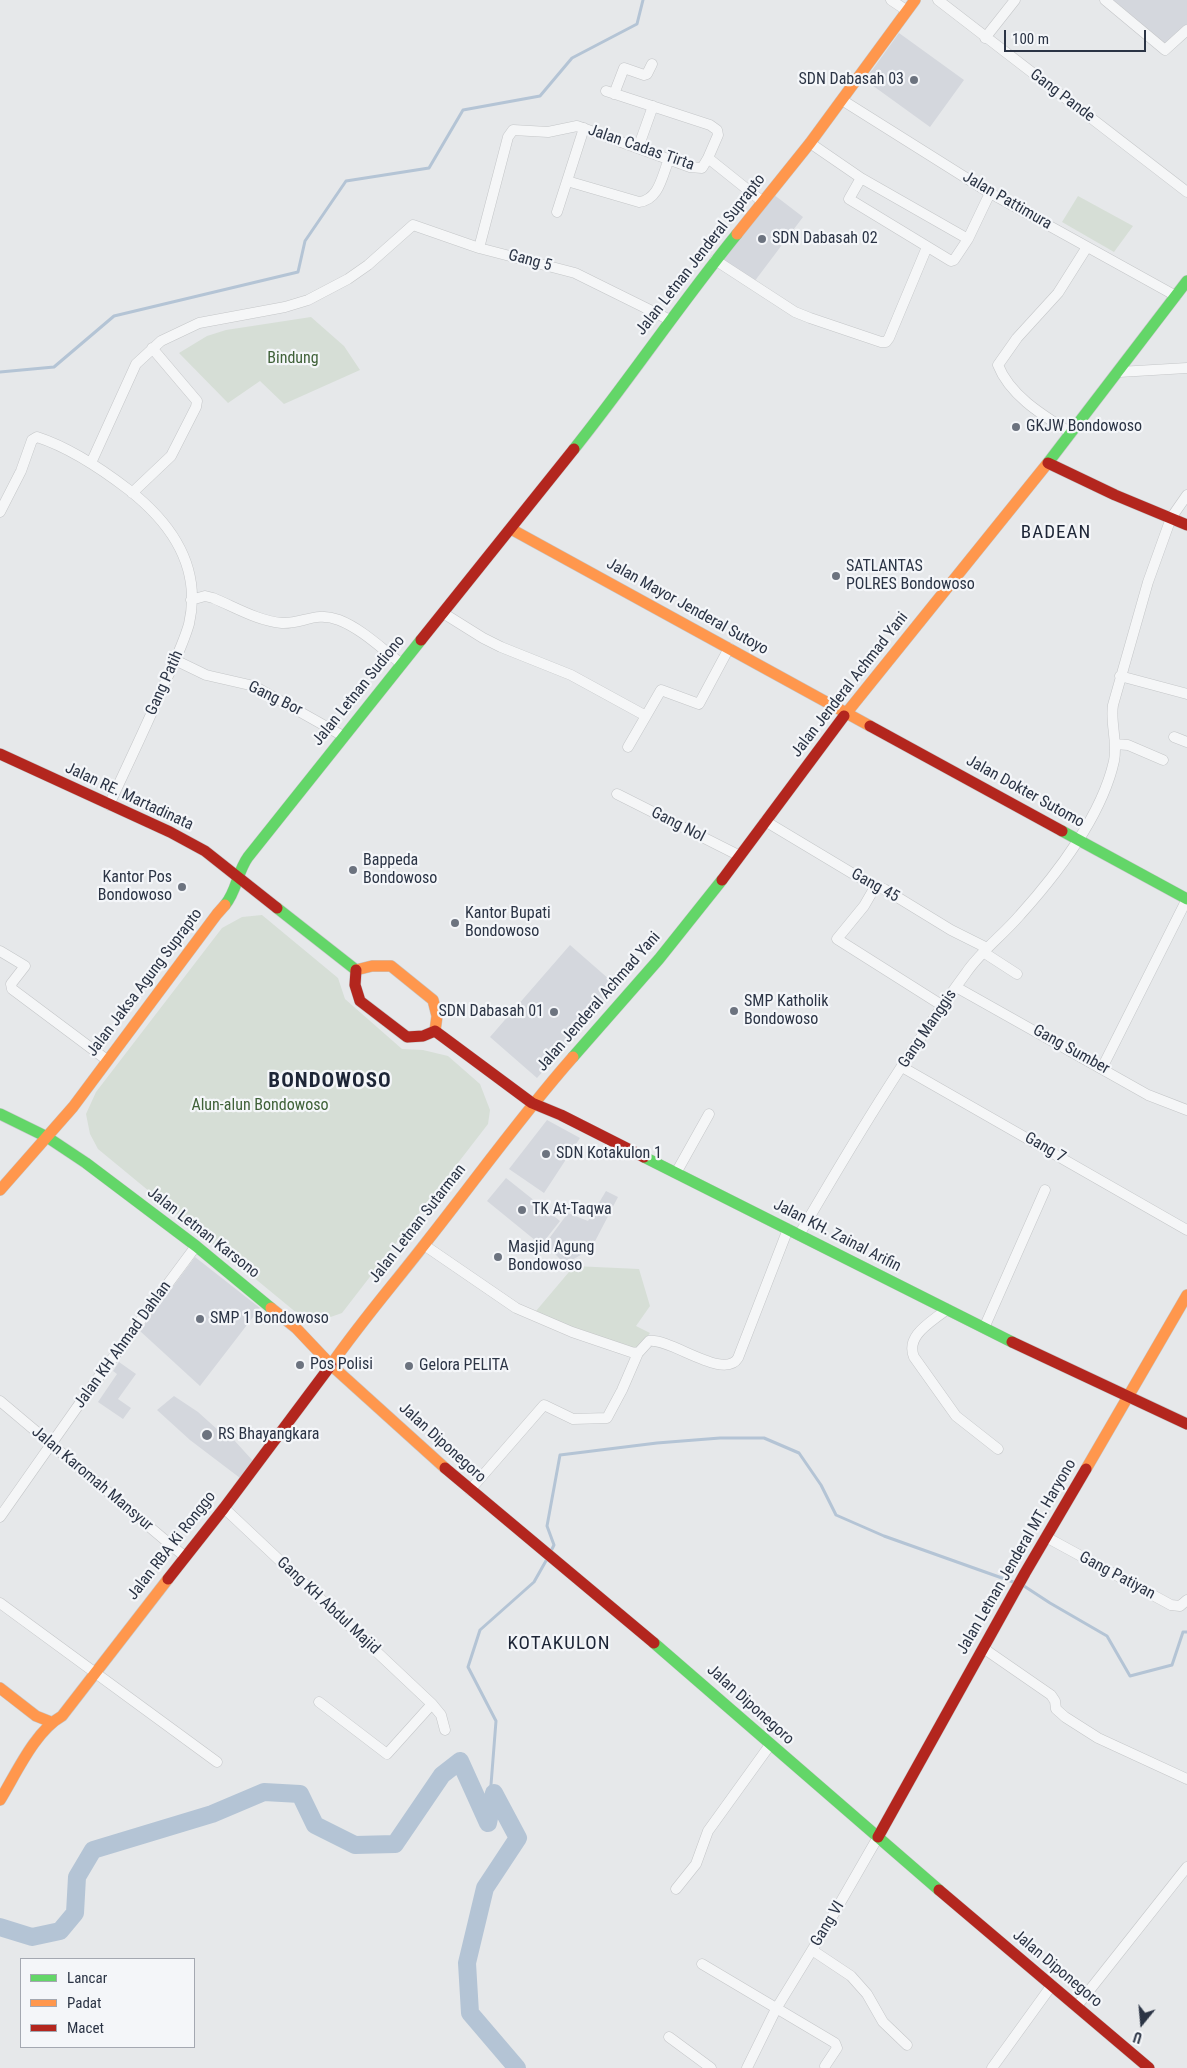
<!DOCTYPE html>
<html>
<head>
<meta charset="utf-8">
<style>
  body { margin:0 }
  #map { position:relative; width:1187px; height:2068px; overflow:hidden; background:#e6e8ea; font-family:"Roboto Condensed",sans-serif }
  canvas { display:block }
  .legend { position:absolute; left:20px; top:1958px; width:175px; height:90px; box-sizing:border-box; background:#f4f6f9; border:1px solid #a4a8b1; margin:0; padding:6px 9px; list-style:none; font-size:15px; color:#2b3445 }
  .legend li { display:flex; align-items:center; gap:10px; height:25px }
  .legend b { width:25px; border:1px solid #a4a8b1 }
  .north { position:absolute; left:1117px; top:1998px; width:50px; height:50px; -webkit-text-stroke:4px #f4f6f9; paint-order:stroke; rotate:197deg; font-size:14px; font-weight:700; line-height:20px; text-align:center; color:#2b3445 }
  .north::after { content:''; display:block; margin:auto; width:18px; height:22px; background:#2b3445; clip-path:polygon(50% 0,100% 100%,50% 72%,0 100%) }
  .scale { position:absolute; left:1004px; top:30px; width:142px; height:22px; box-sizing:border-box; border:2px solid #2b3445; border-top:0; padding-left:6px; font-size:15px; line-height:18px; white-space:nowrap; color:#2b3445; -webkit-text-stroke:4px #f4f6f9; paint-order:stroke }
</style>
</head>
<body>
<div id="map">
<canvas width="1187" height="2068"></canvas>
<ul class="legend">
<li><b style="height:6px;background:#63d668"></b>Lancar</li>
<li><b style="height:6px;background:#ff974d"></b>Padat</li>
<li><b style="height:6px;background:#b3261e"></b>Macet</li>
</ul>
<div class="north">U</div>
<div class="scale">100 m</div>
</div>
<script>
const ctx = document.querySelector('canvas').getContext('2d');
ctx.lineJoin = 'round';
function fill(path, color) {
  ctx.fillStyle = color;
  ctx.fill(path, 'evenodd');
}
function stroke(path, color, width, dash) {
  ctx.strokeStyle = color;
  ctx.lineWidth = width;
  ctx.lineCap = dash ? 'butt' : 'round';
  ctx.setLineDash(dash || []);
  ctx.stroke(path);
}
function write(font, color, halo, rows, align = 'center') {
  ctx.font = font + ' "Roboto Condensed",sans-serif';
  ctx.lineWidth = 4.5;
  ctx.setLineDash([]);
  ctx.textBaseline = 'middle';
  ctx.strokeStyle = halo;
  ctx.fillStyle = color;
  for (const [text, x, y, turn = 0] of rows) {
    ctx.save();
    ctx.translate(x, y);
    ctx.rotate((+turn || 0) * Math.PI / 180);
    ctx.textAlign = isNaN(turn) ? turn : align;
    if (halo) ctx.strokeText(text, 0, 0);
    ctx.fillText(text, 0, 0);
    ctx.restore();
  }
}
const built = new Path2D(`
  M1113 0H1187V24L1166 46Z
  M899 33 964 80 930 127 865 80Z
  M773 194 803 217 754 282 720 261Z
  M570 945 618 987 537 1078 490 1037Z
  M547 1120 580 1138 544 1193 509 1169Z
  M506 1178 560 1221 541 1245 487 1201Z
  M606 1191 618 1197 591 1249 565 1264 545 1244 568 1213 588 1221Z
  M195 1257 260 1308 200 1386 140 1331Z
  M119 1362 136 1374 118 1399 131 1408 123 1419 98 1402 117 1374 113 1371Z
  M174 1396 198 1412 218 1430H225L253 1461 240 1478 190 1440 157 1410Z`);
const green = new Path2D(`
  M1078 196 1133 226 1114 252 1062 222Z
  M311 317 344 346 360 370 284 404 260 381 228 403 179 353 207 336 226 330Z
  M262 915 338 978 345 999 402 1049 423 1050 448 1056 480 1084 490 1110 488 1124 342 1313 322 1320 298 1314 98 1149 90 1134 86 1114 96 1092 222 928 242 917Z
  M574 1266 639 1269 650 1306 636 1326 650 1333 639 1349 586 1337 536 1311Z`);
const stream = new Path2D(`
  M0 372 54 367 114 316 298 272 305 241 346 181 429 168 463 110 540 96 572 58 637 24 643 0
  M551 1551 554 1545 547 1526 560 1455 657 1443 720 1438H764L799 1453 821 1485 836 1515 884 1536 1016 1583
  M1024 1586 1050 1603 1107 1636 1130 1676 1172 1665 1183 1632H1187
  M488 1823 496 1721 468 1667 480 1630 534 1582 547 1559`);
const river = new Path2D(`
  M0 1927 32 1937 60 1931 75 1913 77 1877 93 1850 212 1814 264 1792 300 1794 315 1825 355 1845 395 1844 442 1775 460 1761 488 1823 494 1793 518 1838 485 1888 467 1963 470 2013 517 2068`);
const street = new Path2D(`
  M891 0 906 10
  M938 0 1187 192
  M1105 0 1165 50 1187 30
  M985 38 1015 0
  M606 91 710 125 717 130 718 135 708 158
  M614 94 624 68 644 75 647 74 652 64
  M842 100 990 193 1176 296
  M584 128 567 181 639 202C659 200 662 176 669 159
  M810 143 861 178 968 239
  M638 148 653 106
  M861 178 849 199 951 261 954 260 968 239 990 193
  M557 212 567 181
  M479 248 508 137 513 130 548 132 577 126 690 167 702 168 708 158 763 202
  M715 260 795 312 810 318 881 342H886L889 338 927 247
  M1119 372 1187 368
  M1071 433C1044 416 1010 396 998 365L1017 338 1058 293 1087 247
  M91 463 136 364 161 341 199 323 285 307 308 300 348 279 368 265 413 225 479 248 575 273 670 320
  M132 493 171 456 196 407 197 401 152 348
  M0 512 21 471 32 440 37 437C68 447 103 470 129 490 171 523 202 567 189 624 183 645 172 667 163 687 146 727 127 766 109 805
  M191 600 205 596 213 598C235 607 258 621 282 623 303 624 315 611 339 620 362 629 382 649 402 664
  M443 613 483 638 501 647 571 675 646 716
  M175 660 206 675 254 686 343 736
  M1120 676 1187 694
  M1174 737 1187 742
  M1115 744 1128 745 1163 760
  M628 747 661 690 699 704 729 648
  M617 794 740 856
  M765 821 875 887 884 889 951 930 987 948
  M875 887 864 906 837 939 943 1006
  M0 951 25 966 11 984 12 989 107 1060
  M983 952 1017 974
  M956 987 1148 1095 1187 1110
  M902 1067 1187 1230
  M1102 1068 1187 899
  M676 1173 709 1114
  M799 1235C851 1146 905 1056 966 973 981 951 1003 935 1020 915 1057 874 1102 815 1114 761 1118 742 1110 723 1113 705L1148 582 1171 518 1187 495
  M424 1245 516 1308 572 1332 634 1353 639 1352 649 1341C671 1338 724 1381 738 1358L788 1229
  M947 1309C932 1322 905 1335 914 1357L956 1416 998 1449
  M984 1328 1045 1190
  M0 1401 184 1556
  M470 1490 544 1405 573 1419 607 1418 622 1390 638 1353
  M224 1508 432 1704 441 1715 445 1730
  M0 1517 92 1386 196 1246
  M1046 1537 1171 1605 1180 1606 1187 1600
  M0 1603 217 1762
  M983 1648 1051 1695 1055 1701 1056 1709 1065 1717 1098 1738 1187 1779
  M319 1702 387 1754 432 1704
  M676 1889 696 1864 708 1831 770 1745
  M812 1950 851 1976 867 1994 883 2022 907 2045
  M702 1964 835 2043 837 2048 825 2066
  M1077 2006 1187 1867
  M669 2037 711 2068
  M747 2068 776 2009 828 1924 878 1837
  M992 2068 1052 1985`);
const fast = new Path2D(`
  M574 449C630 379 680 304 737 234
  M1047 464 1187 281
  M1062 831 1187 899
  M225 905C237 891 237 872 248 857L421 640
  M277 908 356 970
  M573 1057 659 959 722 880
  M0 1114 47 1137 86 1163 196 1246 271 1308
  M644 1157 1012 1342
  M654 1643 939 1890`);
const slow = new Path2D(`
  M737 234 810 143 915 0
  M511 529 870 726
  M844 716 1047 464
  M356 970 372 966H391L433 1000 437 1016 435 1031
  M0 1190 73 1107 217 914 225 905
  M271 1308 296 1328 331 1365 445 1468
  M331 1365C360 1323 393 1285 424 1245 474 1182 520 1117 573 1057
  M1086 1469 1187 1295
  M0 1688 36 1716 51 1722
  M0 1800C16 1774 35 1731 62 1716L168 1579`);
const jam = new Path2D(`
  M1048 463 1115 495 1187 525
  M421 640 574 449
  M870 726 1062 831
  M0 754 170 832 205 851 277 908
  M722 880 844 716
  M356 970 355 985 360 1001 407 1037 423 1036 435 1031
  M435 1031 532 1103 561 1115 644 1157
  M1012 1342 1187 1424
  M445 1468 654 1643
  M168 1579 224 1508 331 1365
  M878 1837 1025 1573 1086 1469
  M939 1890 1149 2068`);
const markers = [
  [914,80,5,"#6c737f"],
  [762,239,5,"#6c737f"],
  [1016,427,5,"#6c737f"],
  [836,576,5,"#6c737f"],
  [353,870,5,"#6c737f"],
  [182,887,5,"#6c737f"],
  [455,923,5,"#6c737f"],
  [734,1011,5,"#6c737f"],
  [554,1012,5,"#6c737f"],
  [546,1154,5,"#6c737f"],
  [522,1210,5,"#6c737f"],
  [498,1257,5,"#6c737f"],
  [200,1319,5,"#6c737f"],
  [300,1365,5,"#6c737f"],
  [409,1366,5,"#6c737f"],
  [207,1435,6,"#6c737f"]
];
const poiNames = [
  ["SDN Dabasah 03",904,80,"right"],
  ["SDN Dabasah 02",772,239],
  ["GKJW Bondowoso",1026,427],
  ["SATLANTAS",846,567],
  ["POLRES Bondowoso",846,585],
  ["Bappeda",363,861],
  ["Bondowoso",363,879],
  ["Kantor Pos",172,878,"right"],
  ["Bondowoso",172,896,"right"],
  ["Kantor Bupati",465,914],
  ["Bondowoso",465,932],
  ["SMP Katholik",744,1002],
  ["Bondowoso",744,1020],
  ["SDN Dabasah 01",544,1012,"right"],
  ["SDN Kotakulon 1",556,1154],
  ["TK At-Taqwa",532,1210],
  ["Masjid Agung",508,1248],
  ["Bondowoso",508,1266],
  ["SMP 1 Bondowoso",210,1319],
  ["Pos Polisi",310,1365],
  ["Gelora PELITA",419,1366],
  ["RS Bhayangkara",218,1435]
];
const streetNames = [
  ["Gang Pande",1062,96,37],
  ["Jalan Cadas Tirta",641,148,19],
  ["Jalan Pattimura",1007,201,30],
  ["Jalan Letnan Jenderal Suprapto",701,255,-52],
  ["Gang 5",530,261,15],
  ["Jalan Mayor Jenderal Sutoyo",687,607,29],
  ["Gang Patih",165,683,-66],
  ["Jalan Jenderal Achmad Yani",850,685,-52],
  ["Jalan Letnan Sudiono",359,691,-51],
  ["Gang Bor",275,699,26],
  ["Jalan Dokter Sutomo",1025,792,29],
  ["Jalan RE. Martadinata",129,797,25],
  ["Gang Nol",678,825,27],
  ["Gang 45",875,886,29],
  ["Jalan Jaksa Agung Suprapto",145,983,-53],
  ["Jalan Jenderal Achmad Yani",599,1002,-49],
  ["Gang Manggis",928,1029,-56],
  ["Gang Sumber",1071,1050,29],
  ["Gang 7",1045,1148,30],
  ["Jalan Letnan Sutarman",418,1224,-52],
  ["Jalan Letnan Karsono",203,1233,38],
  ["Jalan KH. Zainal Arifin",837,1236,27],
  ["Jalan KH Ahmad Dahlan",123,1345,-54],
  ["Jalan Diponegoro",442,1443,42],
  ["Jalan Karomah Mansyur",92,1479,40],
  ["Jalan RBA Ki Ronggo",172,1546,-52],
  ["Jalan Letnan Jenderal MT. Haryono",1017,1557,-60],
  ["Gang Patiyan",1117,1576,28],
  ["Gang KH Abdul Majid",328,1606,43],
  ["Jalan Diponegoro",750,1705,42],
  ["Gang VI",828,1924,-59],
  ["Jalan Diponegoro",1057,1969,40]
];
const parkNames = [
  ["Bindung",293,359],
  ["Alun-alun Bondowoso",260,1106]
];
const quarterNames = [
  ["BADEAN",1056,533],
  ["KOTAKULON",559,1644]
];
const districtNames = [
  ["BONDOWOSO",330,1082]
];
fill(built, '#d4d7dd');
fill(green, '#d6ded6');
stroke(stream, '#b4c4d5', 3);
stroke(river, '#b4c4d5', 18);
stroke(street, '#c4c6c8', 11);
stroke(fast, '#c4c6c8', 12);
stroke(slow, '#c4c6c8', 12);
stroke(jam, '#c4c6c8', 12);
stroke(street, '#f5f6f7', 10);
stroke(fast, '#63d668', 11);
stroke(slow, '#ff974d', 11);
stroke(jam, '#b3261e', 11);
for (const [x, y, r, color] of markers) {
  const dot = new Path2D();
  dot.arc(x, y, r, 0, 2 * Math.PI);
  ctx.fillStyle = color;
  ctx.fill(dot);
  stroke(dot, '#f4f6f9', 2);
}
write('16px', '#2b3445', '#f4f6f9', poiNames, 'left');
write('16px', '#2b3445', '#f4f6f9', streetNames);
write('16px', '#3f6138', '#f4f6f9', parkNames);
ctx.letterSpacing = '1px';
write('19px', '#1d2536', '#f4f6f9', quarterNames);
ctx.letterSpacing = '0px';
ctx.letterSpacing = '1px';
write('bold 21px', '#1d2536', '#f4f6f9', districtNames);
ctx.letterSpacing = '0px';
</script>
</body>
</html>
